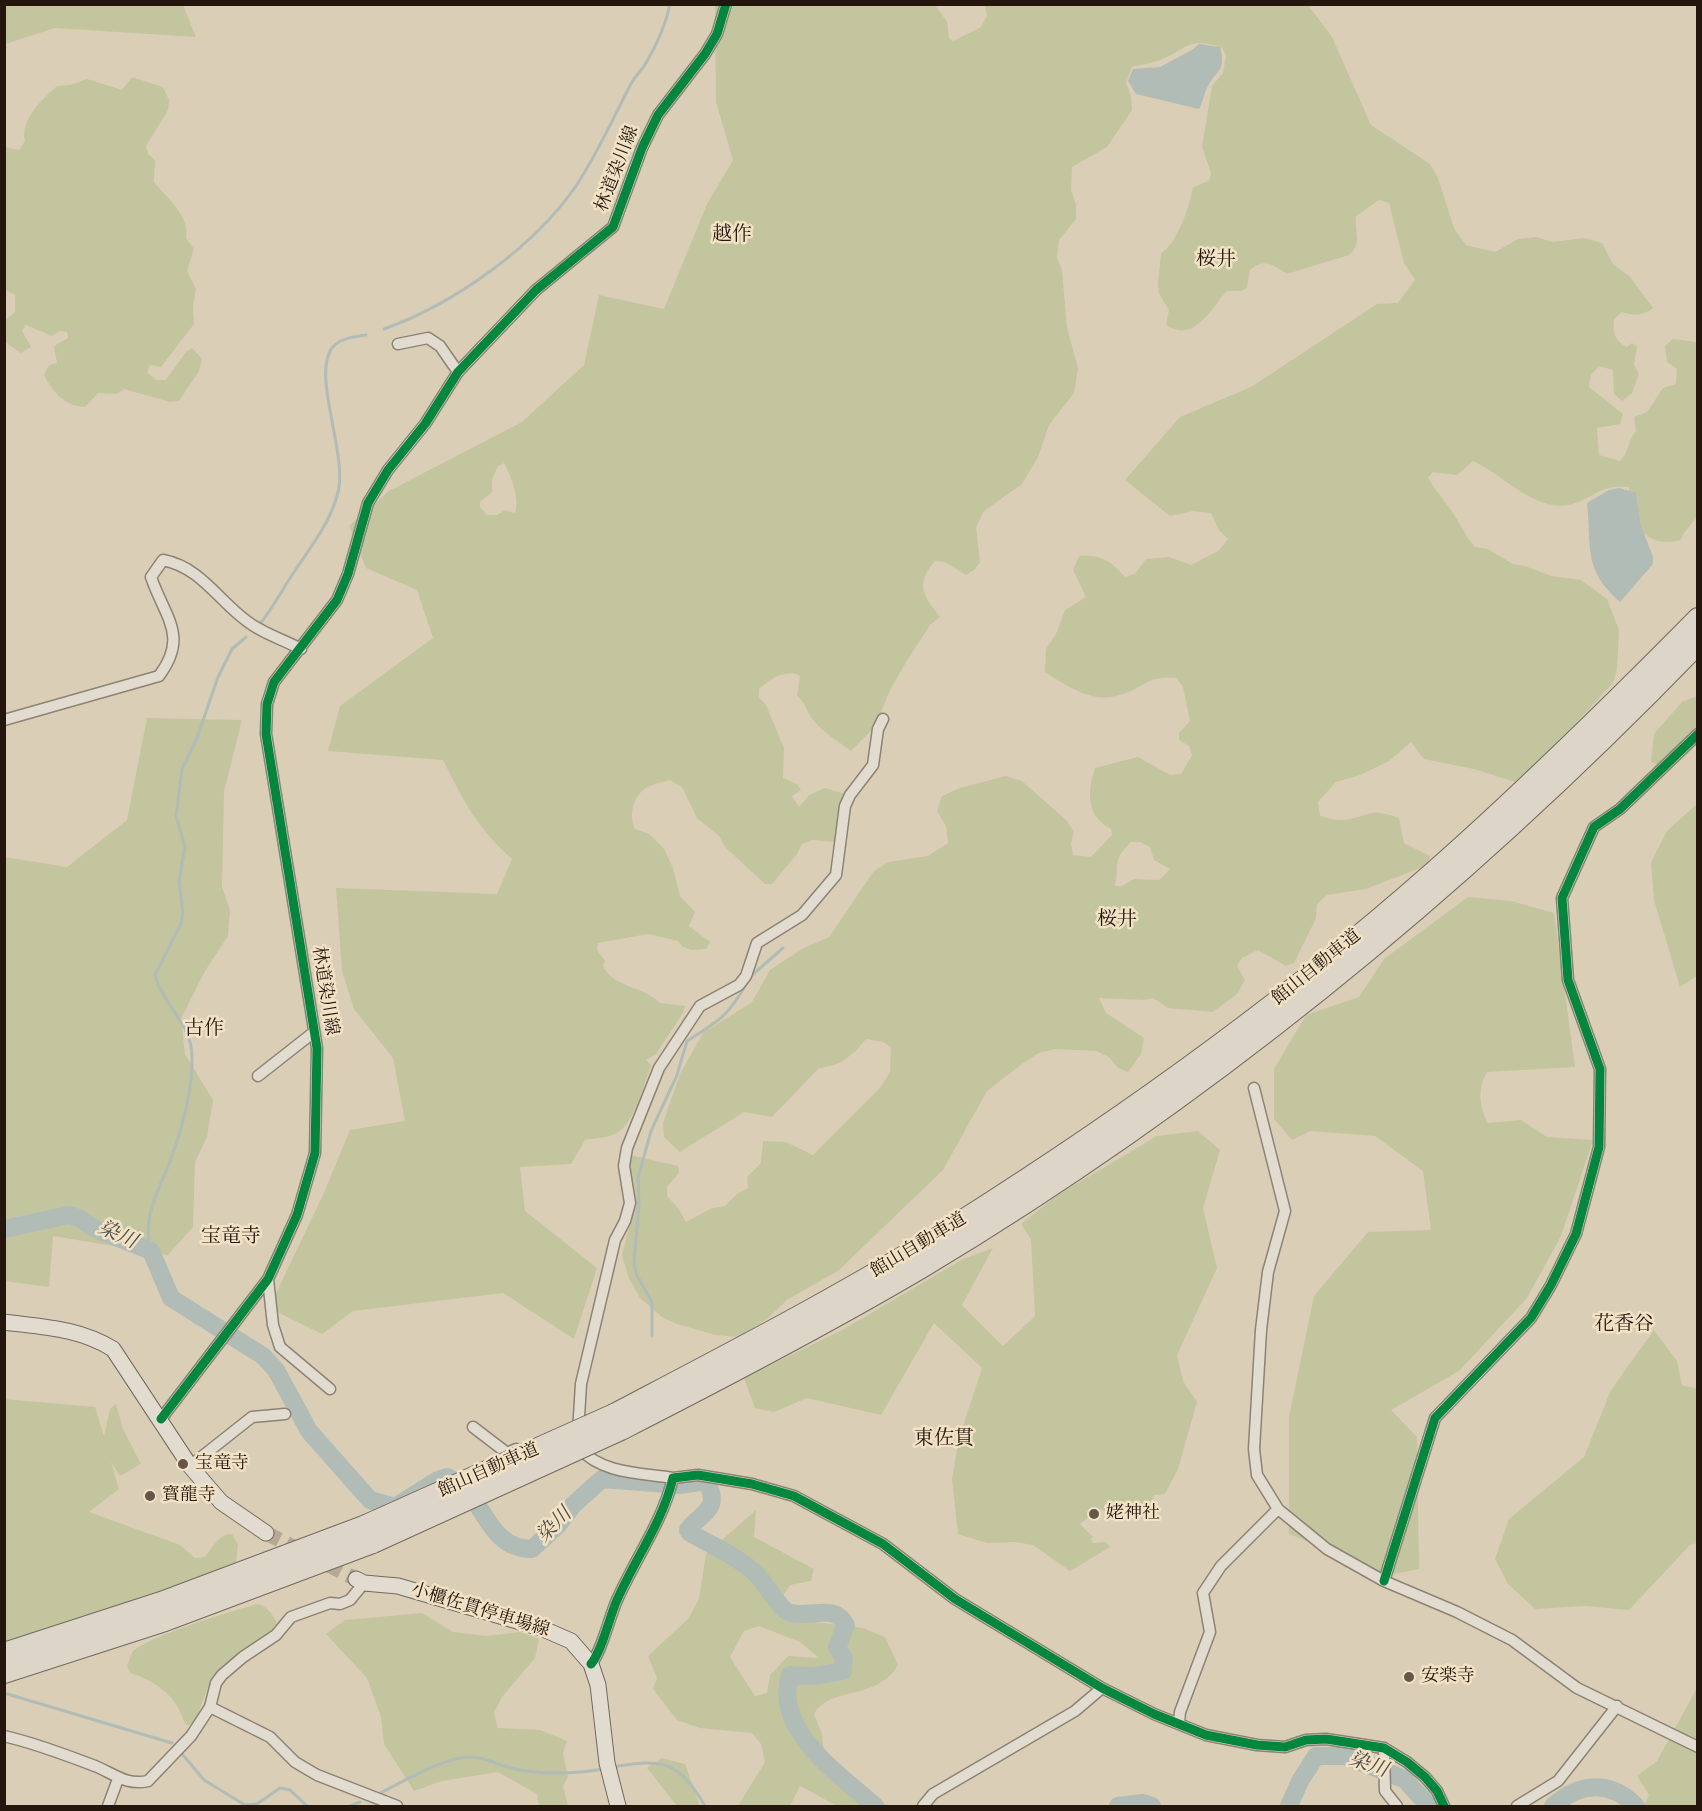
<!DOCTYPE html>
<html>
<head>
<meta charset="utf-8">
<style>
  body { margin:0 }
  #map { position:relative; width:1702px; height:1811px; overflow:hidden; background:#dbceb6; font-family:"IM FELL Double Pica",serif }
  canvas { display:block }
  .frame { position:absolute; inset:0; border:6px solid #25160d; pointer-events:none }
</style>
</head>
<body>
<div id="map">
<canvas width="1702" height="1811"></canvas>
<div class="frame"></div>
</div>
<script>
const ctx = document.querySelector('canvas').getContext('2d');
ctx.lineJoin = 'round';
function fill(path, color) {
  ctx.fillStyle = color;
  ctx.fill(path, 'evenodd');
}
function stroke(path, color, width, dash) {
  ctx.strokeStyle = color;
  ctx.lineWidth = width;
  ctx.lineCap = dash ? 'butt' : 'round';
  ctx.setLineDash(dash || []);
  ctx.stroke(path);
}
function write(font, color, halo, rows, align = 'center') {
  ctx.font = font + ' "IM FELL Double Pica","Noto Serif JP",serif';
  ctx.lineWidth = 5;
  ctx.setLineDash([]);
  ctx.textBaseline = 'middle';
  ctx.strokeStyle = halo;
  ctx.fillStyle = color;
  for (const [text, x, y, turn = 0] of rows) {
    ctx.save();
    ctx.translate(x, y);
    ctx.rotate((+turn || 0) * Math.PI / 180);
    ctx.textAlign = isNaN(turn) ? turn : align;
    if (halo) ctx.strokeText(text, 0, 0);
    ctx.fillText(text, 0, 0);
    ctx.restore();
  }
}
const green = new Path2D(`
  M5 4 183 5 196 37 55 28 5 44Z
  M715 5H935L947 22 949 38 953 41 981 27 987 16 985 5H1308L1332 37 1371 125 1430 164 1438 178 1454 228 1466 245 1495 252 1518 239 1536 237 1552 242 1585 238 1602 243 1613 264 1630 277 1653 308C1642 316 1635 316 1622 312L1614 319C1613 333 1614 340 1627 347L1632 343 1637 347 1634 365 1639 374 1632 393 1622 401 1614 394 1613 370 1599 366 1591 375 1589 387 1623 414 1620 424 1597 428 1599 455 1620 461C1630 451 1627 441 1636 431L1634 417 1647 412 1663 388 1676 384 1677 369 1667 362 1665 346 1673 339 1697 342V517L1684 533 1681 540C1656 546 1649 538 1630 522L1629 487C1597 484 1593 500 1568 505 1534 511 1502 474 1473 461L1457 475 1433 472 1428 478C1434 488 1441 496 1448 506 1458 519 1464 534 1475 547L1488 549 1513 564 1525 566 1551 576 1581 580 1607 599 1619 630 1617 669 1613 683 1542 760 1515 782 1474 769 1424 759 1411 742 1389 761 1360 775 1336 782 1318 802 1320 816C1326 817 1333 820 1339 820 1366 820 1366 805 1399 818L1404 843 1430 856 1428 865 1366 889 1327 895 1317 904 1316 918 1294 963 1286 966 1258 950 1242 958 1237 966 1245 980 1237 994 1213 1012 1168 1008 1153 998 1144 1000 1099 998 1106 1013 1144 1038 1141 1054 1128 1072 1118 1068 1109 1057 1096 1051 1055 1049 1039 1053 1022 1064 987 1091 943 1170 839 1270 787 1300 767 1319 739 1337 716 1335 677 1324 662 1317 640 1298 629 1279 622 1255 632 1217 630 1155 678 1166 679 1173 667 1187V1196L678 1208 686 1222 712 1208 725 1206 737 1194 748 1188 747 1177 761 1163 763 1141 786 1142 813 1155 880 1088 890 1072 891 1047 883 1042 866 1039 856 1051 840 1063 818 1069 772 1117 744 1112 680 1152 664 1137 663 1123 680 1074 703 1033 752 1002 770 970 802 949 829 937 874 871 888 862 928 856 948 843 946 826 937 811 942 796 960 788 1006 776 1022 781 1067 821 1074 832 1071 844 1073 855 1091 857 1112 835 1111 829C1086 816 1087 792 1095 768L1138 757 1170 775 1181 774 1192 755 1189 746 1179 740V733L1190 721 1183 687 1176 678C1144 676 1148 686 1123 694 1093 705 1069 687 1045 672L1046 649 1056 634 1065 610 1086 597 1073 570 1079 556C1101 554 1111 561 1125 577L1135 574 1146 559 1169 557 1191 565 1218 551 1228 539 1219 530 1211 513 1193 511 1170 516 1125 480 1180 417 1251 387 1377 304 1398 303 1415 280 1404 263 1389 203 1379 200 1356 216C1354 232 1363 244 1349 255L1287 274C1273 265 1265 258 1250 270L1247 287 1242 291H1227C1211 308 1195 344 1166 325L1169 310 1159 294 1158 283 1161 254C1178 241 1189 208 1193 187L1209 181 1211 173 1202 147 1212 86 1223 73 1226 55 1222 48C1187 36 1187 50 1160 60 1151 63 1141 65 1132 67L1126 83 1131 96 1132 110 1107 147 1072 167 1071 190 1076 204V219L1059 240 1057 258 1062 270 1067 328 1078 368 1074 393 1049 425 1038 457 1022 484 984 511 976 527 980 562 974 570 966 575 945 562 935 561C915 584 923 595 940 617L930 625 908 659 890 690 875 727 851 751C838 741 824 733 813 720 806 712 806 703 797 696L800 676C786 668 769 680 759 689V697L766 705 784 748 783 778 797 784 801 790 792 796 799 807 809 795 825 788 846 794 835 842 812 840 802 844 797 854 772 884H765L725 847 719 836 697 818 682 787 670 780C663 782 657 783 650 786 634 792 628 814 635 829L649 834 664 849 673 868 680 896 695 912 689 926 710 942 706 949 691 950 683 947 678 941 648 934 598 943 597 950 605 961 603 966C614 988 644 986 660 1003L685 1006 683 1013 656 1054 646 1060 651 1065C645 1082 635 1118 621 1130 612 1138 596 1138 585 1140L571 1164 520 1167 525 1211 597 1268 574 1339 503 1293 353 1311 322 1334 269 1308 323 1195 350 1130 405 1121 393 1058 354 1009 342 971 336 888 497 894 512 859C477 828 464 802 443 760L328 751 340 706 433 638 417 590 366 568 349 526 389 491 522 422 584 365 599 295 664 309 707 204 733 160 716 102ZM504 463C511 476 520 499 515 513L505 510 497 515H487L480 507V502L492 492V479L498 466ZM1131 842H1140L1150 847 1154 860 1170 869 1159 880 1134 879 1122 886H1115C1120 866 1111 861 1131 842Z
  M132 77 163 87 169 100 168 110 146 146 148 154 155 160 154 182C168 199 190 216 186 238L194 249 187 271 196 289 193 308 194 324 161 367 150 365 147 373 157 380H166L186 352 192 348 202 359 199 371 179 401 170 402 124 389 117 394 98 393 85 407C64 406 53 392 44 375L49 365 57 363 54 346 68 338 67 332 60 331 52 336 26 325 22 331 31 347 21 353 5 342V320L15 312V295L5 290V147L19 150 25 141C20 119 42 100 57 86L71 85 87 79 122 90Z
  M1697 696V728L1665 761 1658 765 1651 762 1654 734 1682 702Z
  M147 718 242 720 224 792 222 887 230 910 228 936 205 971 181 1019 185 1054 213 1100 207 1137 195 1162 193 1227 168 1255 53 1236 49 1287 5 1281V857L67 867 127 820Z
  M1697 804V976L1680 987 1654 900 1651 862 1667 831Z
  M1468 897 1511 901 1554 913 1575 1067 1487 1072C1477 1089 1479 1106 1488 1123L1521 1120 1547 1137 1593 1140 1561 1236 1527 1298 1459 1371 1391 1410 1417 1437 1419 1569 1380 1577 1327 1549 1289 1534V1417L1314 1296 1368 1232 1431 1230 1423 1171 1375 1136 1310 1131 1292 1140 1274 1119V1069L1306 1015 1359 997 1384 959Z
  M1198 1131 1220 1150 1203 1208 1217 1268 1177 1355 1183 1381 1197 1402 1178 1469 1165 1494 1154 1495 1144 1517 1098 1509 1080 1524 1093 1537 1091 1539 1093 1543 1106 1542 1110 1547 1070 1571 1033 1545 1015 1542 987 1543 958 1534 952 1479 959 1438 982 1368 934 1323 881 1415 807 1398 774 1412 755 1408 744 1378 844 1329 963 1259 993 1248 962 1305 1003 1346 1035 1316 1031 1239 1021 1224 1056 1196 1157 1136Z
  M1654 1330 1677 1361 1682 1385 1697 1389V1543L1690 1545 1629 1610 1586 1606 1535 1609 1508 1584 1495 1559 1509 1519 1584 1457 1611 1390Z
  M4 1399 95 1407 104 1436 110 1409 116 1404 123 1429 141 1464 120 1476 111 1462 119 1489 89 1512 180 1545 195 1558 205 1557C213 1547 219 1534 232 1534L238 1544 236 1563 187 1582 5 1643Z
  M756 1510 754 1537 814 1569 811 1581 790 1585 774 1610 784 1618 863 1628 885 1637 898 1665C876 1702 831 1685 814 1714L822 1734 826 1774 860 1783 887 1806H837L800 1786 790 1806H738L765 1762 761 1744 752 1733 700 1728 677 1720 653 1689 657 1678 648 1656 688 1619 699 1599 706 1554ZM759 1626 800 1642 819 1658 788 1656 770 1675 767 1693 755 1696 730 1657 744 1631Z
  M257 1604C272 1608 275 1619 280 1632L237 1657 212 1677 194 1724 186 1725C182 1718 180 1709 175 1703 164 1687 148 1679 131 1673L127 1666C129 1662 130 1656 132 1653 141 1638 236 1610 257 1604Z
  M422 1613 453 1632 486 1636 520 1632 539 1639 535 1658 502 1697 494 1713 498 1728 540 1730 567 1741 563 1753 568 1777 563 1786 568 1806H539L537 1794 498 1772 442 1781 414 1791 384 1744 381 1717 367 1678 326 1634 345 1620Z
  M1697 1688V1806H1644L1649 1795 1637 1776 1657 1761Z
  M662 1758 685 1764 700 1806H677L647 1768Z`);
const water = new Path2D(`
  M1199 44 1220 47C1227 71 1216 70 1208 86 1204 93 1203 102 1199 109L1136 94 1128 81 1133 69 1160 67 1192 50Z
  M1619 488 1636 493 1640 523 1653 557V564L1620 602C1582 568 1592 547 1587 503L1609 490Z`);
const stream = new Path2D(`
  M384 329C454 304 534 247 576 186 598 153 614 116 632 82 636 75 642 70 646 63 656 46 666 24 670 4
  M259 625C273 608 282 590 294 572 310 548 329 524 337 496 350 458 311 377 332 348 339 338 355 337 366 335
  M751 976 783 948
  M151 1251C142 1217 157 1194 169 1164 181 1132 193 1091 192 1057 192 1023 163 1006 155 975L181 923 183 912 179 882 185 846 176 816 182 769 197 738 218 677 232 649 246 637
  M652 1336V1302L636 1274 634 1261 639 1205 638 1178 651 1131 677 1075 687 1041C717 1022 728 1017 746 984
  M4 1693 172 1743
  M183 1755 204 1780 245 1805 257 1804 280 1788 290 1790 307 1806
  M612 1767C663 1758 679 1761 705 1806
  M378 1794C403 1782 443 1757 471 1757 486 1757 497 1765 511 1768 538 1775 575 1774 603 1769
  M350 1806 360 1802`);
const river = new Path2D(`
  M4 1229 69 1215 79 1218 93 1228 151 1251 171 1298 263 1356 276 1370 309 1431 370 1500 395 1507 436 1481 447 1477C453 1480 460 1483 464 1487 486 1510 493 1549 532 1549L558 1525 573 1505 602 1479 680 1485 706 1481C723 1511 699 1513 688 1530L690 1533C713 1546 739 1557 757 1575 767 1585 780 1611 791 1613 811 1618 834 1603 846 1625L837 1647 844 1658 843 1671 814 1676 790 1675C773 1730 840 1775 875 1806
  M1118 1806 1143 1803 1152 1806
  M1289 1806 1300 1781 1316 1756H1345L1404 1779 1429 1806
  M1553 1806C1580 1782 1610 1780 1636 1806`);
const secondaryTunnel = new Path2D(`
  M266 1533 356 1579`);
const minor = new Path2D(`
  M398 344 428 338 440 346 458 372
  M4 720 159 676C189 636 165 618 151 577L163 560C204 568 221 606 254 626 268 635 286 641 301 649
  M258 1076 314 1032
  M1254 1088 1285 1211 1268 1272 1261 1330 1254 1449 1257 1475 1278 1509 1327 1549 1384 1581 1457 1612 1512 1640 1577 1688 1698 1747
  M268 1279 273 1325 280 1347 330 1389
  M161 1419 268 1279 297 1215 315 1153 317 1048 266 734 267 704 274 682 337 600 348 574 368 503 388 470 425 424 458 372 536 290 613 227 642 148 658 115 705 54 717 34 726 4
  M473 1427 507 1453 516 1449
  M578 1432 581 1384 615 1240 625 1221 630 1203 624 1166 627 1148 659 1068 700 1006 739 985 746 976 757 943 802 915 836 875 845 806 850 795 873 765 878 729 883 719
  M579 1448C602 1474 641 1473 673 1478
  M190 1466 252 1417 285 1414
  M1384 1581 1435 1418 1531 1318 1551 1285 1576 1234 1599 1147 1600 1069 1568 980 1562 898 1594 827 1620 809 1698 734
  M591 1664C602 1651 609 1618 617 1600 635 1559 663 1521 673 1478L698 1475 752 1484 794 1496 883 1544 955 1599 1102 1688 1154 1714 1206 1735 1257 1745 1285 1747 1306 1740 1326 1739 1384 1748 1407 1762 1425 1777 1437 1791 1444 1806
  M210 1707 270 1737 295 1762 317 1775 397 1806
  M1179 1723 1180 1712 1210 1632 1203 1593 1221 1566 1278 1509
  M4 1736C35 1743 66 1755 95 1766 113 1773 126 1786 148 1781L191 1736 210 1707 216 1683 222 1675 243 1657 276 1635 291 1617 330 1603 340 1604 350 1600 364 1583
  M1384 1748 1385 1791 1397 1806
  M108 1806 118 1779
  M923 1806 933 1794 1075 1711 1102 1688
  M1517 1806 1558 1781 1617 1706`);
const secondary = new Path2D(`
  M4 1322C43 1327 79 1328 113 1349L190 1466 221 1502 266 1533
  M356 1579 364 1583 398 1586 541 1628 571 1641 591 1664 598 1685 607 1763 618 1806`);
const motorway = new Path2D(`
  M614 1414C730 1353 847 1293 958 1223 1124 1118 1286 1002 1433 872 1525 791 1612 705 1698 618
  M621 1430C723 1378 825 1325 923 1267 1208 1096 1467 883 1698 644
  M4 1653 161 1602 366 1525
  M4 1673 165 1621 373 1543`);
const motorwayBridge = new Path2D(`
  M366 1525 614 1414
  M373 1543 621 1430`);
const cycleway = new Path2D(`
  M161 1419 268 1279 297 1215 315 1153 317 1048 266 734 267 704 274 682 337 600 348 574 368 503 388 470 425 424 458 372 536 290 613 227 642 148 658 115 705 54 717 34 726 4
  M1384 1581 1435 1418 1531 1318 1551 1285 1576 1234 1599 1147 1600 1069 1568 980 1562 898 1594 827 1620 809 1698 734
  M591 1664C602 1651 609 1618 617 1600 635 1559 663 1521 673 1478L698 1475 752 1484 794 1496 883 1544 955 1599 1102 1688 1154 1714 1206 1735 1257 1745 1285 1747 1306 1740 1326 1739 1384 1748 1407 1762 1425 1777 1437 1791 1444 1806`);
const markers = [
  [183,1464,6,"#655648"],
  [150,1496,6,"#655648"],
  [1094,1514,6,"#655648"],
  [1409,1677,6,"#655648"]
];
const streetNames = [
  ["林道染川線",618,169,-69],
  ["館山自動車道",1317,968,-39],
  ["林道染川線",324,991,81],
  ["館山自動車道",919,1246,-31],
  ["館山自動車道",489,1471,-24],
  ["小櫃佐貫停車場線",480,1611,17]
];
const poiNames = [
  ["宝竜寺",195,1464],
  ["寳龍寺",162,1496],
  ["姥神社",1106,1514],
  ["安楽寺",1421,1677]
];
const neighbourhoodNames = [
  ["越作",732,236],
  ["桜井",1216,261],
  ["桜井",1117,921],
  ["古作",204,1030],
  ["宝竜寺",231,1238],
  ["花香谷",1624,1326],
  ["東佐貫",944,1440]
];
const waterNames = [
  ["染川",117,1236,24],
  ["染川",555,1526,-45],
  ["染川",1368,1766,19]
];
fill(green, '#c3c59f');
fill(water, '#b0bcb5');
stroke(stream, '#b0bcb5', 3);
stroke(river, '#b0bcb5', 18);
stroke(secondaryTunnel, '#b7a994', 15, [15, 8]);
stroke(minor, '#8c8375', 13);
stroke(secondary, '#726a5d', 17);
stroke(motorway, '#726a5d', 22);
stroke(minor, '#e2dcd0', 10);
stroke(secondary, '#e2dcd0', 15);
stroke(motorway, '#ddd6c8', 20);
stroke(motorwayBridge, '#726a5d', 22, []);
stroke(motorwayBridge, '#ddd6c8', 20);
stroke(cycleway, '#00873e', 9);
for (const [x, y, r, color] of markers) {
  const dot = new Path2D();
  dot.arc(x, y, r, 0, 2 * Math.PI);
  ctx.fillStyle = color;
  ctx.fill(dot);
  stroke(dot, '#f1e2c6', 2);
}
write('18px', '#25160d', '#f1e2c6', streetNames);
write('18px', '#25160d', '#f1e2c6', poiNames, 'left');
write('20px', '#25160d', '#f1e2c6', neighbourhoodNames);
write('italic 20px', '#4f4d47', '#f1e2c6', waterNames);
</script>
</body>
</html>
